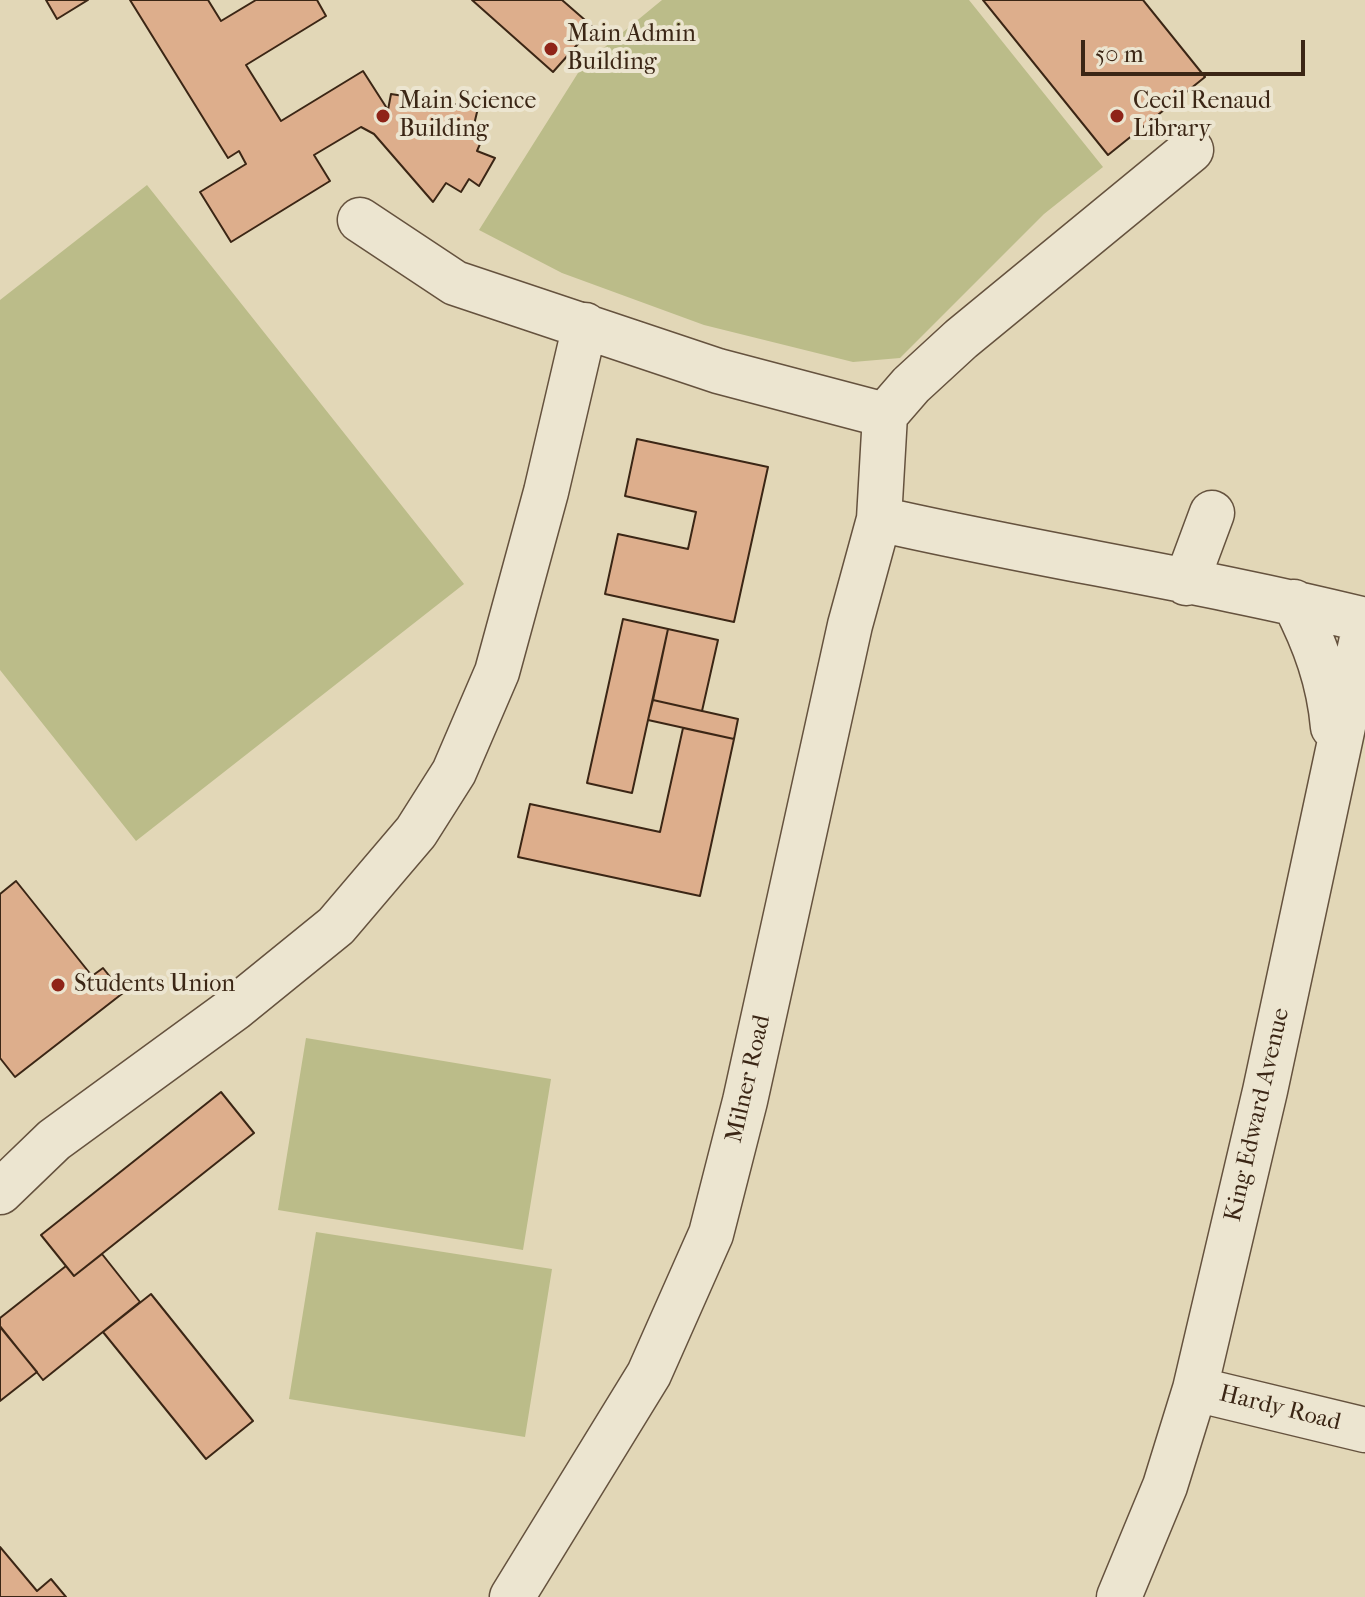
<!DOCTYPE html>
<html>
<head>
<meta charset="utf-8">
<style>
  body { margin:0 }
  #map { position:relative; width:1365px; height:1597px; overflow:hidden; background:#e2d7b7; font-family:"IM FELL French Canon",serif }
  canvas { display:block }
  .scale { position:absolute; left:1081px; top:40px; width:224px; height:36px; box-sizing:border-box; border:4px solid #3b2615; border-top:0; padding-left:10px; font-size:24px; line-height:28px; white-space:nowrap; color:#3b2615; -webkit-text-stroke:6px #ece5d0; paint-order:stroke }
</style>
</head>
<body>
<div id="map">
<canvas width="1365" height="1597"></canvas>
<div class="scale">50 m</div>
</div>
<script>
const ctx = document.querySelector('canvas').getContext('2d');
ctx.lineJoin = 'round';
function fill(path, color) {
  ctx.fillStyle = color;
  ctx.fill(path, 'evenodd');
}
function stroke(path, color, width, dash) {
  ctx.strokeStyle = color;
  ctx.lineWidth = width;
  ctx.lineCap = dash ? 'butt' : 'round';
  ctx.setLineDash(dash || []);
  ctx.stroke(path);
}
function write(font, color, halo, rows, align = 'center') {
  ctx.font = font + ' "IM FELL French Canon",serif';
  ctx.lineWidth = 8;
  ctx.setLineDash([]);
  ctx.textBaseline = 'middle';
  ctx.strokeStyle = halo;
  ctx.fillStyle = color;
  for (const [text, x, y, turn = 0] of rows) {
    ctx.save();
    ctx.translate(x, y);
    ctx.rotate((+turn || 0) * Math.PI / 180);
    ctx.textAlign = isNaN(turn) ? turn : align;
    if (halo) ctx.strokeText(text, 0, 0);
    ctx.fillText(text, 0, 0);
    ctx.restore();
  }
}
const green = new Path2D(`
  M662 0H969L1103 167 1044 214 900 358 853 362 704 325 562 273 479 230 583 65Z
  M147 185 464 584 136 841 0 670V300Z
  M306 1038 551 1079 523 1250 278 1210Z
  M316 1232 552 1269 525 1437 289 1399Z`);
const building = new Path2D(`
  M46 0H88L57 19Z
  M130 0H208L221 21 256 0H317L326 16 246 65 281 121 363 71 388 110 391 94 478 108 472 133 483 137 477 151 495 158 479 186 469 179 461 192 446 183 433 202 374 134 361 127 314 155 330 181 231 242 200 192 246 164 239 151 228 158Z
  M472 0H562L593 27 553 72Z
  M983 0H1143L1205 77 1108 155Z
  M637 439 768 467 734 622 605 594 618 534 688 549 696 512 625 496Z
  M623 619 668 629 632 793 587 783Z
  M668 629 718 640 702 711 653 700Z
  M653 700 738 719 734 739 648 720Z
  M683 728 734 739 700 896 518 857 530 804 660 832Z
  M16 881 92 976 103 968 123 993 15 1077 0 1058V894Z
  M221 1092 254 1133 74 1276 41 1235Z
  M102 1254 140 1302 43 1380 0 1326V1318L66 1266 74 1276Z
  M151 1294 253 1421 206 1459 103 1332Z
  M0 1327 37 1372 0 1401Z
  M0 1547 37 1591 51 1579 66 1597H0Z`);
const minor = new Path2D(`
  M360 220 455 283 718 371 885 415 879 519 850 625 745 1101 711 1234 649 1374 512 1597
  M885 415 911 385 961 339 1191 150
  M879 519C1040 556 1205 580 1365 620
  M1186 583 1212 513
  M1294 602C1315 643 1329 681 1333 727
  M0 1192 54 1140 235 1008 336 926 416 832 454 772 497 672 546 492 585 325
  M1195 1389 1365 1430
  M1119 1597 1165 1486 1195 1389 1265 1091 1365 624`);
const markers = [
  [551,49,8,"#8f2418"],
  [383,116,8,"#8f2418"],
  [1117,116,8,"#8f2418"],
  [58,985,8,"#8f2418"]
];
const poiNames = [
  ["Main Admin",567,35],
  ["Building",567,63],
  ["Main Science",399,102],
  ["Building",399,130],
  ["Cecil Renaud",1133,102],
  ["Library",1133,130],
  ["Students Union",74,985]
];
const streetNames = [
  ["Milner Road",749,1079,-77],
  ["King Edward Avenue",1258,1115,-77],
  ["Hardy Road",1280,1409,14]
];
fill(green, '#bbbc89');
fill(building, '#ddae8c');
stroke(building, '#3b2615', 2);
stroke(minor, '#65523e', 47);
stroke(minor, '#ece5d0', 44);
for (const [x, y, r, color] of markers) {
  const dot = new Path2D();
  dot.arc(x, y, r, 0, 2 * Math.PI);
  ctx.fillStyle = color;
  ctx.fill(dot);
  stroke(dot, '#ece5d0', 3);
}
write('24px', '#3b2615', '#ece5d0', poiNames, 'left');
write('24px', '#3b2615', '#ece5d0', streetNames);
</script>
</body>
</html>
